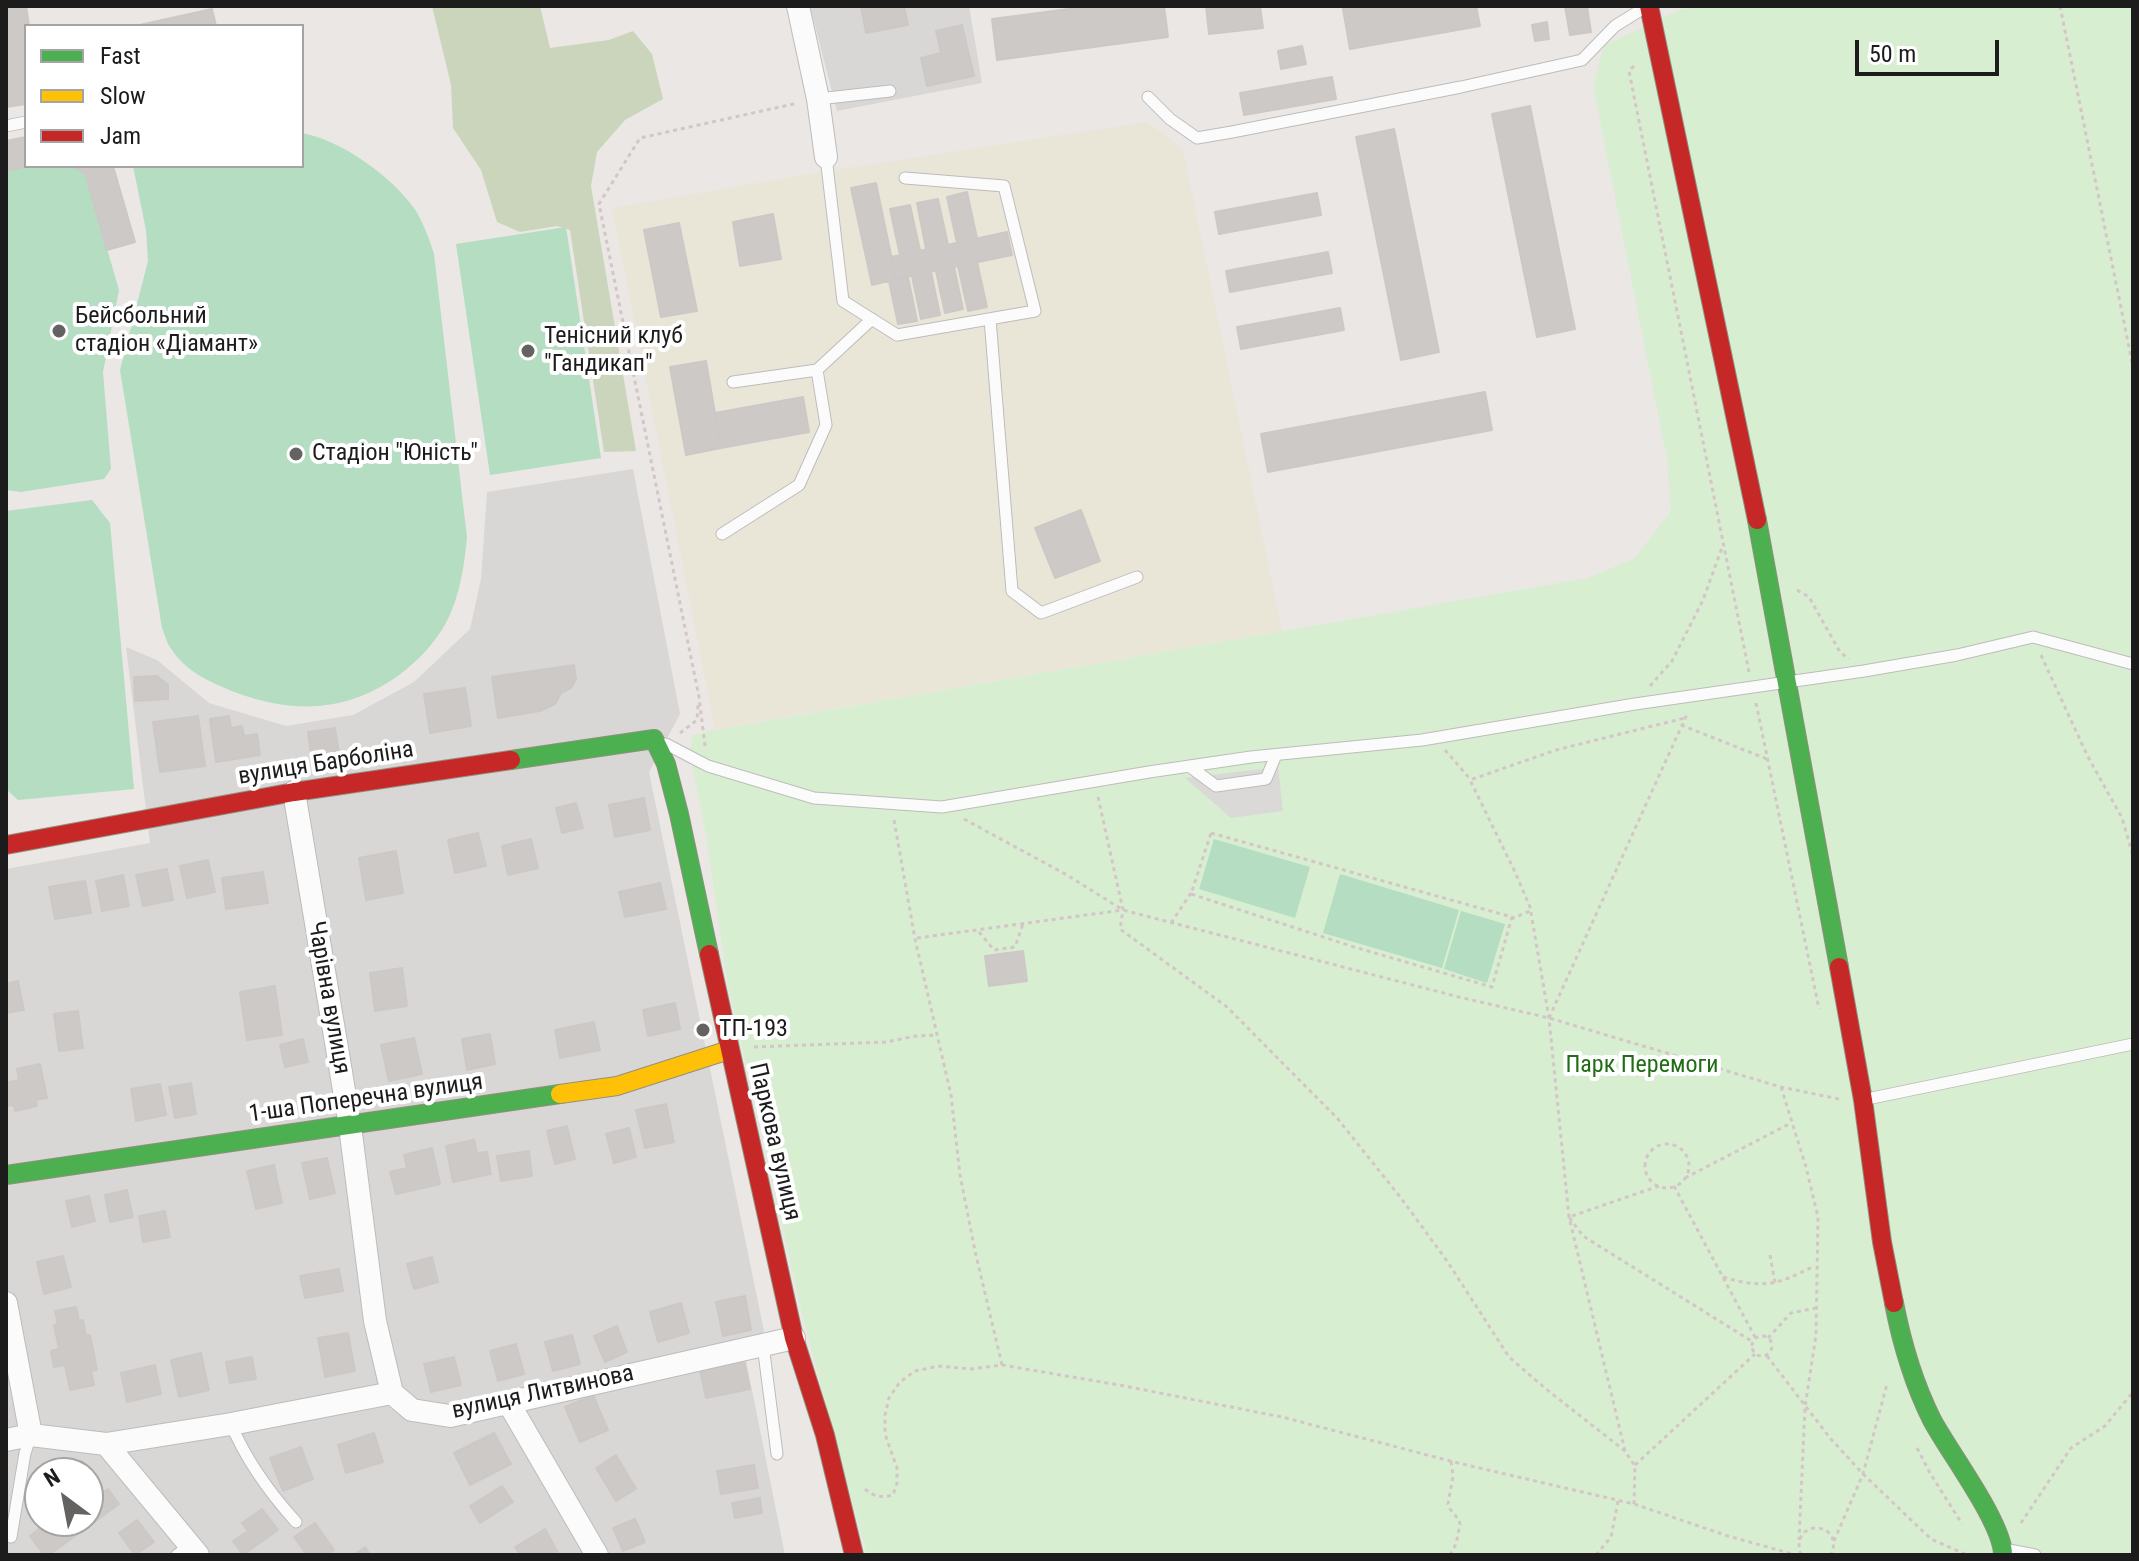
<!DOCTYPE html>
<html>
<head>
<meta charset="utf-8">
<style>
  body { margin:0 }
  #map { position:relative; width:2139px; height:1561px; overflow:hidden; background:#eae7e4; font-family:"Roboto Condensed",sans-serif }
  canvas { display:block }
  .frame { position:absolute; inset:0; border:8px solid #1c1c1c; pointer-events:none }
  .legend { position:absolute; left:24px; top:24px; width:280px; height:144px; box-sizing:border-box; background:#fff; border:2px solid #a4a4a4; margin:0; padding:10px 14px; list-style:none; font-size:24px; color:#1c1c1c }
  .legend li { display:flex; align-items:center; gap:16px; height:40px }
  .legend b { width:40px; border:2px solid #a4a4a4 }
  .north { position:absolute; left:24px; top:1457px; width:80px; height:80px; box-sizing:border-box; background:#fff; border:2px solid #a4a4a4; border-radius:50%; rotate:328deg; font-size:22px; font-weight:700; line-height:32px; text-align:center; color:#1c1c1c }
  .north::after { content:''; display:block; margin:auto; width:28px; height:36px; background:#646362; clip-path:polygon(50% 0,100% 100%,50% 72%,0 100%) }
  .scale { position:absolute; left:1855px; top:40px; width:144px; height:36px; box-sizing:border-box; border:4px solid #1c1c1c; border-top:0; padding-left:10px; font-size:24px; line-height:28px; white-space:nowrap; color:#1c1c1c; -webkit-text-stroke:6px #fff; paint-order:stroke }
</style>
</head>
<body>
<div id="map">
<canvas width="2139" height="1561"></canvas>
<div class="frame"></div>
<ul class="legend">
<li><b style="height:10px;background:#4caf50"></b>Fast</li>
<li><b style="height:10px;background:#ffc107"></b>Slow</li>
<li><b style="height:10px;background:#c62828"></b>Jam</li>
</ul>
<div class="north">N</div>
<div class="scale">50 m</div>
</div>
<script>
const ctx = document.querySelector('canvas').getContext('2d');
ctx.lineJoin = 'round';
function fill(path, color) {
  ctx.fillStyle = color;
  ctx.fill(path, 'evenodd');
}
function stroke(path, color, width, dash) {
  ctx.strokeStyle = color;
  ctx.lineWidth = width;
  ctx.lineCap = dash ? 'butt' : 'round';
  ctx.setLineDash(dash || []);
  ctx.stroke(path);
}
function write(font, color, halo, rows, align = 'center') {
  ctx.font = font + ' "Roboto Condensed",sans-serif';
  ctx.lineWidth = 8;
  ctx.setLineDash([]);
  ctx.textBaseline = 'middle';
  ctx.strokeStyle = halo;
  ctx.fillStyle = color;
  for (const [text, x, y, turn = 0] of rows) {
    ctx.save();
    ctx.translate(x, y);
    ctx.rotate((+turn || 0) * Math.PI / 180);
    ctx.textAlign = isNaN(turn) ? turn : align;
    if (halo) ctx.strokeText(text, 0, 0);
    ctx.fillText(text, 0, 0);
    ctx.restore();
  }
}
const residential = new Path2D(`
  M810 6H969L982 83 837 111Z
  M633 469 680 714 649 772 764 1331 746 1360 785 1555H6V869L150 843 126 647 157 660 209 703 286 726 353 715 414 682 470 629 481 579 487 492ZM40 1473H88V1521H40Z`);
const farmland = new Path2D(`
  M1147 122 1183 149 1282 631 715 729 612 208 827 171Z`);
const forest = new Path2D(`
  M432 6H540L550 48 609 40 633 31 652 54 663 99 625 120 597 152 591 186 636 451 604 452 570 230 557 226 520 232 497 222 481 170 453 128 451 85Z`);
const park = new Path2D(`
  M1699 6H2133V1555H867L805 1326 728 986 706 835 690 755 692 736 703 732 1588 578 1635 558 1671 511 1667 459 1593 86 1604 46 1679 10Z`);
const pitch = new Path2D(`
  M302 133C341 140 391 176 414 208 423 222 429 238 434 254L467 538C464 566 460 595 447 621 436 642 418 661 399 675 348 712 295 714 237 693 214 684 186 672 172 650 167 644 165 635 162 628L120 370 148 261 146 230 133 166H302Z
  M28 166H72L85 173 119 290 103 372 111 469 104 479 21 492 6 490V171Z
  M566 227 601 458 490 475 456 244Z
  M92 500 110 523 134 789 18 800 6 789V511Z
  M1214 839 1310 867 1295 918 1199 889Z
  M1340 874 1459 910 1442 968 1323 933Z
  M1461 911 1505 924 1487 983 1444 969Z`);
const parking = new Path2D(`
  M1278 767 1283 811 1231 818 1185 778Z`);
const building = new Path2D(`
  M26 6 29 26H26V104L6 107V9Z
  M861 6H904L908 25 866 33Z
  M1092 6H1164L1168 37 997 60 992 19Z
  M1206 6H1260L1263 28 1209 34Z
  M1362 6H1476L1480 26 1350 49 1343 9Z
  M1565 6H1587L1591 32 1570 35Z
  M212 9 216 26H135Z
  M1547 22 1549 39 1535 41 1532 25Z
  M962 25 974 76 927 86 921 58 941 53 936 31Z
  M1302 46 1306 64 1281 69 1278 51Z
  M1332 77 1336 99 1244 115 1240 93Z
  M1530 106 1575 329 1537 337 1492 114Z
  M1394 129 1439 352 1401 360 1356 137Z
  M26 137V166H28L6 171V141Z
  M72 166H113L135 242 107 250 85 173Z
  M876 183 896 279 872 285 851 188Z
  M967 192 977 238 957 243 947 197Z
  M1317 193 1321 215 1219 234 1215 212Z
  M938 199 948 245 926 249 917 203Z
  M910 205 920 250 900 255 890 209Z
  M773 214 781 259 740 266 733 222Z
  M679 223 697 311 661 317 644 230Z
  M1007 232 1012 255 896 279 891 257Z
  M1328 252 1332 273 1230 292 1226 271Z
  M977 262 987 307 968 311 958 266Z
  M954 267 963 309 945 313 936 271Z
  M931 272 940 315 921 319 912 276Z
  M908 277 917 321 898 324 889 281Z
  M1340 308 1344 330 1241 349 1237 327Z
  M706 361 721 448 686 455 670 367Z
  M1485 392 1492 430 1268 472 1261 434Z
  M803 397 809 432 721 448 715 413Z
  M1081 510 1100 561 1055 578 1035 528Z
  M574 665 576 679 571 688 561 693 555 704 540 711 498 718 492 677Z
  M157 676 168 685V699L135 701 134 677Z
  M465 688 471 726 430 733 424 694Z
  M198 716 205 766 160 772 153 722Z
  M229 716 231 728 242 726 244 736 257 734 260 755 216 762 210 719Z
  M335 728 341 766 313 770 308 732Z
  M644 798 650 830 615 837 609 805Z
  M576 803 583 828 562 833 556 808Z
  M478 833 486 866 455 873 448 840Z
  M531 839 538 868 508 875 502 846Z
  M396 851 403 893 366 900 359 858Z
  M208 860 215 892 187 898 180 866Z
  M167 869 173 900 143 906 136 875Z
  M263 872 268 903 226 909 222 878Z
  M123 875 129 906 102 911 96 881Z
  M85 881 91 913 55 919 49 887Z
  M660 883 666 909 625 917 619 892Z
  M1023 951 1027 981 989 986 985 956Z
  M402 968 407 1006 375 1011 370 973Z
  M18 981 24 1010 6 1013V984Z
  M275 986 282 1035 247 1040 240 992Z
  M675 1003 680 1029 648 1036 643 1010Z
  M78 1011 83 1048 59 1051 54 1014Z
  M594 1022 600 1050 560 1058 555 1030Z
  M490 1034 495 1064 467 1070 462 1039Z
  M414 1038 422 1074 389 1081 381 1045Z
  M303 1039 308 1062 285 1067 280 1045Z
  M40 1064 47 1098 36 1100 37 1106 15 1111 14 1105 6 1106V1083L19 1080 17 1069Z
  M191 1083 196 1114 175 1118 169 1087Z
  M160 1084 166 1115 136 1121 131 1089Z
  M666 1104 674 1142 645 1148 636 1110Z
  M567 1126 575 1159 555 1164 547 1131Z
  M629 1128 636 1157 614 1163 606 1134Z
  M474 1140 477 1153 487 1152 491 1174 453 1182 446 1146Z
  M432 1148 440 1184 396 1194 390 1172 407 1168 404 1155Z
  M529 1151 532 1176 501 1181 497 1156Z
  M327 1158 335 1193 310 1199 302 1163Z
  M274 1165 282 1203 256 1209 247 1171Z
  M127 1190 133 1217 110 1222 105 1195Z
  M89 1196 95 1221 72 1227 66 1201Z
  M165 1211 170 1237 143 1242 139 1216Z
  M63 1256 71 1287 44 1294 37 1262Z
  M432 1257 438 1282 414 1289 407 1264Z
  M339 1269 343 1291 305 1298 300 1276Z
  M745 1296 751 1330 723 1336 716 1302Z
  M681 1303 689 1333 658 1342 650 1312Z
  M76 1307 79 1321 83 1320 86 1336 90 1335 97 1370 91 1371 94 1385 70 1390 65 1365 54 1367 51 1351 59 1349 54 1325 58 1324 55 1311Z
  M617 1326 627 1352 605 1362 594 1336Z
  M348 1333 355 1371 325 1377 318 1338Z
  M572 1335 580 1364 553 1371 545 1342Z
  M516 1344 524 1374 498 1381 490 1351Z
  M201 1353 209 1390 179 1397 171 1360Z
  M252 1357 256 1379 230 1383 226 1362Z
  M454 1357 461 1385 431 1392 424 1364Z
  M744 1361 750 1389 706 1398 700 1370Z
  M155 1365 161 1394 127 1402 121 1373Z
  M593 1395 608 1430 580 1442 565 1407Z
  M374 1433 383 1462 346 1473 338 1445Z
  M494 1433 511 1464 470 1485 454 1453Z
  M301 1447 313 1479 283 1491 270 1458Z
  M616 1455 636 1489 616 1501 596 1468Z
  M754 1465 758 1488 721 1494 717 1471Z
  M502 1486 513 1502 480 1523 470 1506Z
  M108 1489 119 1504 49 1555H44L30 1536 49 1521H88V1503Z
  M760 1498 762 1513 735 1518 732 1503Z
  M262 1509 278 1530 243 1555 233 1541 248 1531 242 1523Z
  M635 1519 645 1542 623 1551 613 1528Z
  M137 1520 154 1542 135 1555 119 1533Z
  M315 1523 334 1550 327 1555H307L294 1537Z
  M545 1529 559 1555H520L515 1547Z
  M365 1547 370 1555H353Z`);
const path = new Path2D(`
  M2060 6 2133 367
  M1634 66 1629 71 1749 672
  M1797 590 1809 597 1840 652 1849 659
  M2041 655 2087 755 2122 818 2133 856
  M1650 686 1672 661 1703 600 1723 545
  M1756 703 1819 1009
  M1681 725 1767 759
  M680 733 697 720 698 705
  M705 746 699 697 599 204 640 138 798 103
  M1445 750 1471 780
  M1098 797 1123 910 1120 929 1227 1007 1337 1118 1401 1198 1447 1261 1509 1357 1546 1389 1625 1451 1635 1466 1634 1504
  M964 819 1067 875 1123 910 1459 997 1549 1018 1781 1087 1839 1099
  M894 820 915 939 951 1095 960 1175 975 1251 1002 1365
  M1211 833 1512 917 1492 987 1354 947 1191 894Z
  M1511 919 1530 911
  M1171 923 1191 893
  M979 932 994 950 1015 947 1023 924
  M917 938 1123 910
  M1549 1018 1688 712
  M754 1047 886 1042 916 1036 937 1035
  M1781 1087 1806 1167 1818 1217 1816 1335 1805 1407 1799 1540
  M1645 1166a22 22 0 1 1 44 0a22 22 0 1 1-44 0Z
  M1685 1178 1791 1123
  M1659 1186 1569 1217 1583 1236 1753 1342
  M1674 1186 1756 1339
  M1770 1255 1775 1283
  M1723 1277C1763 1289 1778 1285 1814 1266
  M1752 1346a10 10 0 1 1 20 0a10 10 0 1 1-20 0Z
  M1768 1338 1791 1313 1816 1308
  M1767 1356 1830 1438 1863 1474 1931 1539 1967 1555
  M1917 1448 1930 1473 1962 1524
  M1625 1451 1569 1217 1549 1018 1530 907 1515 872 1470 780 1556 750 1685 718
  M1635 1465 1755 1354
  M865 1489C874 1497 882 1498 893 1495L897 1483V1468L885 1434V1415L889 1398 900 1382 915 1371 939 1366 971 1369 1002 1365 1119 1385 1282 1417 1458 1463 1634 1504 1728 1536 1796 1555
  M2021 1523 2071 1448 2105 1426 2133 1392
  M1834 1541 1863 1474 1887 1384
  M1450 1555 1456 1544 1460 1524 1459 1520 1450 1509 1448 1504 1453 1476 1451 1461
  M1596 1555 1611 1537 1618 1501
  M1801 1555C1788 1518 1846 1520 1831 1555`);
const lane = new Path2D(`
  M1148 97 1170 119 1197 138 1232 132 1461 87 1582 60 1615 26 1644 8
  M818 99 890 91
  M6 126 26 122
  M826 157 843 301 897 335 1035 311 1004 186 905 178
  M990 319 1012 591 1041 613 1137 577
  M733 382 817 370 872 319
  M722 534 799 485 826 425 817 370
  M666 744 708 766 814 798 942 807 1149 772 1251 757 1422 740 1635 704 1864 671 1957 655 2033 637 2133 664
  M1189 766 1216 786 1266 779 1276 755
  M1867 1099 2133 1044
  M763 1345 777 1454
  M231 1424C246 1460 269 1492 296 1522
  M11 1537 25 1453 31 1435
  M2004 1549 2035 1555
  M177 1555 190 1545`);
const street = new Path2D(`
  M798 6 818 99 826 157
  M294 792 350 1126 375 1321 392 1393
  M6 1303 31 1435 106 1444 198 1555
  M508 1402 597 1555
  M6 1440 31 1435
  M106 1444 231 1424 392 1393 412 1410 450 1416 794 1338`);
const fast = new Path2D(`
  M1757 520 1839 967
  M511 760 654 739 666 764 679 814 709 954
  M6 1175 560 1094
  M1894 1303C1902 1344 1913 1382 1932 1420 1949 1452 2003 1523 2003 1555`);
const slow = new Path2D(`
  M560 1094 617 1086 729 1050`);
const jam = new Path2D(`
  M1649 6 1757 520
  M6 845 294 792 511 760
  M709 954 794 1338 825 1435 854 1555
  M1839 967 1863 1100 1882 1242 1894 1303`);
const markers = [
  [59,331,8,"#646362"],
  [528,351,8,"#646362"],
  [296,454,8,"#646362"],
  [703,1030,8,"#646362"]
];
const poiNames = [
  ["Бейсбольний",75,317],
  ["стадіон «Діамант»",75,345],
  ["Тенісний клуб",544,337],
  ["\"Гандикап\"",544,365],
  ["Стадіон \"Юність\"",312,454],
  ["ТП-193",719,1030]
];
const streetNames = [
  ["вулиця Барболіна",326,764,-9],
  ["Чарівна вулиця",328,998,80],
  ["1-ша Поперечна вулиця",366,1099,-8],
  ["Паркова вулиця",774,1142,77],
  ["вулиця Литвинова",543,1393,-12]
];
const parkNames = [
  ["Парк Перемоги",1642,1066]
];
fill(residential, '#d9d7d6');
fill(farmland, '#e9e6d8');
fill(forest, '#cbd5bc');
fill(park, '#d8eed1');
fill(pitch, '#b4ddc2');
fill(parking, '#dad9d8');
fill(building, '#cdc9c7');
stroke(building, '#cdc8c6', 2);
stroke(lane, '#bdbcbb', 13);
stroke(street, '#bdbcbb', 24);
stroke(fast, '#928f7f', 20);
stroke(slow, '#928f7f', 20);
stroke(jam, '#928f7f', 20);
stroke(path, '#d4c6c8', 3, [4, 4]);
stroke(lane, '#fcfbfb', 11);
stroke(street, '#fcfbfb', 22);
stroke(fast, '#4caf50', 18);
stroke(slow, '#ffc107', 18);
stroke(jam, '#c62828', 18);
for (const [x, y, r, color] of markers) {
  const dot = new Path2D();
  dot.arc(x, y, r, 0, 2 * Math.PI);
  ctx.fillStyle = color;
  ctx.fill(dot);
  stroke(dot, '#fff', 3);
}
write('24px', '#1c1c1c', '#fff', poiNames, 'left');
write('24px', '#1c1c1c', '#fff', streetNames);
write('24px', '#216d16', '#fff', parkNames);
</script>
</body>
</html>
